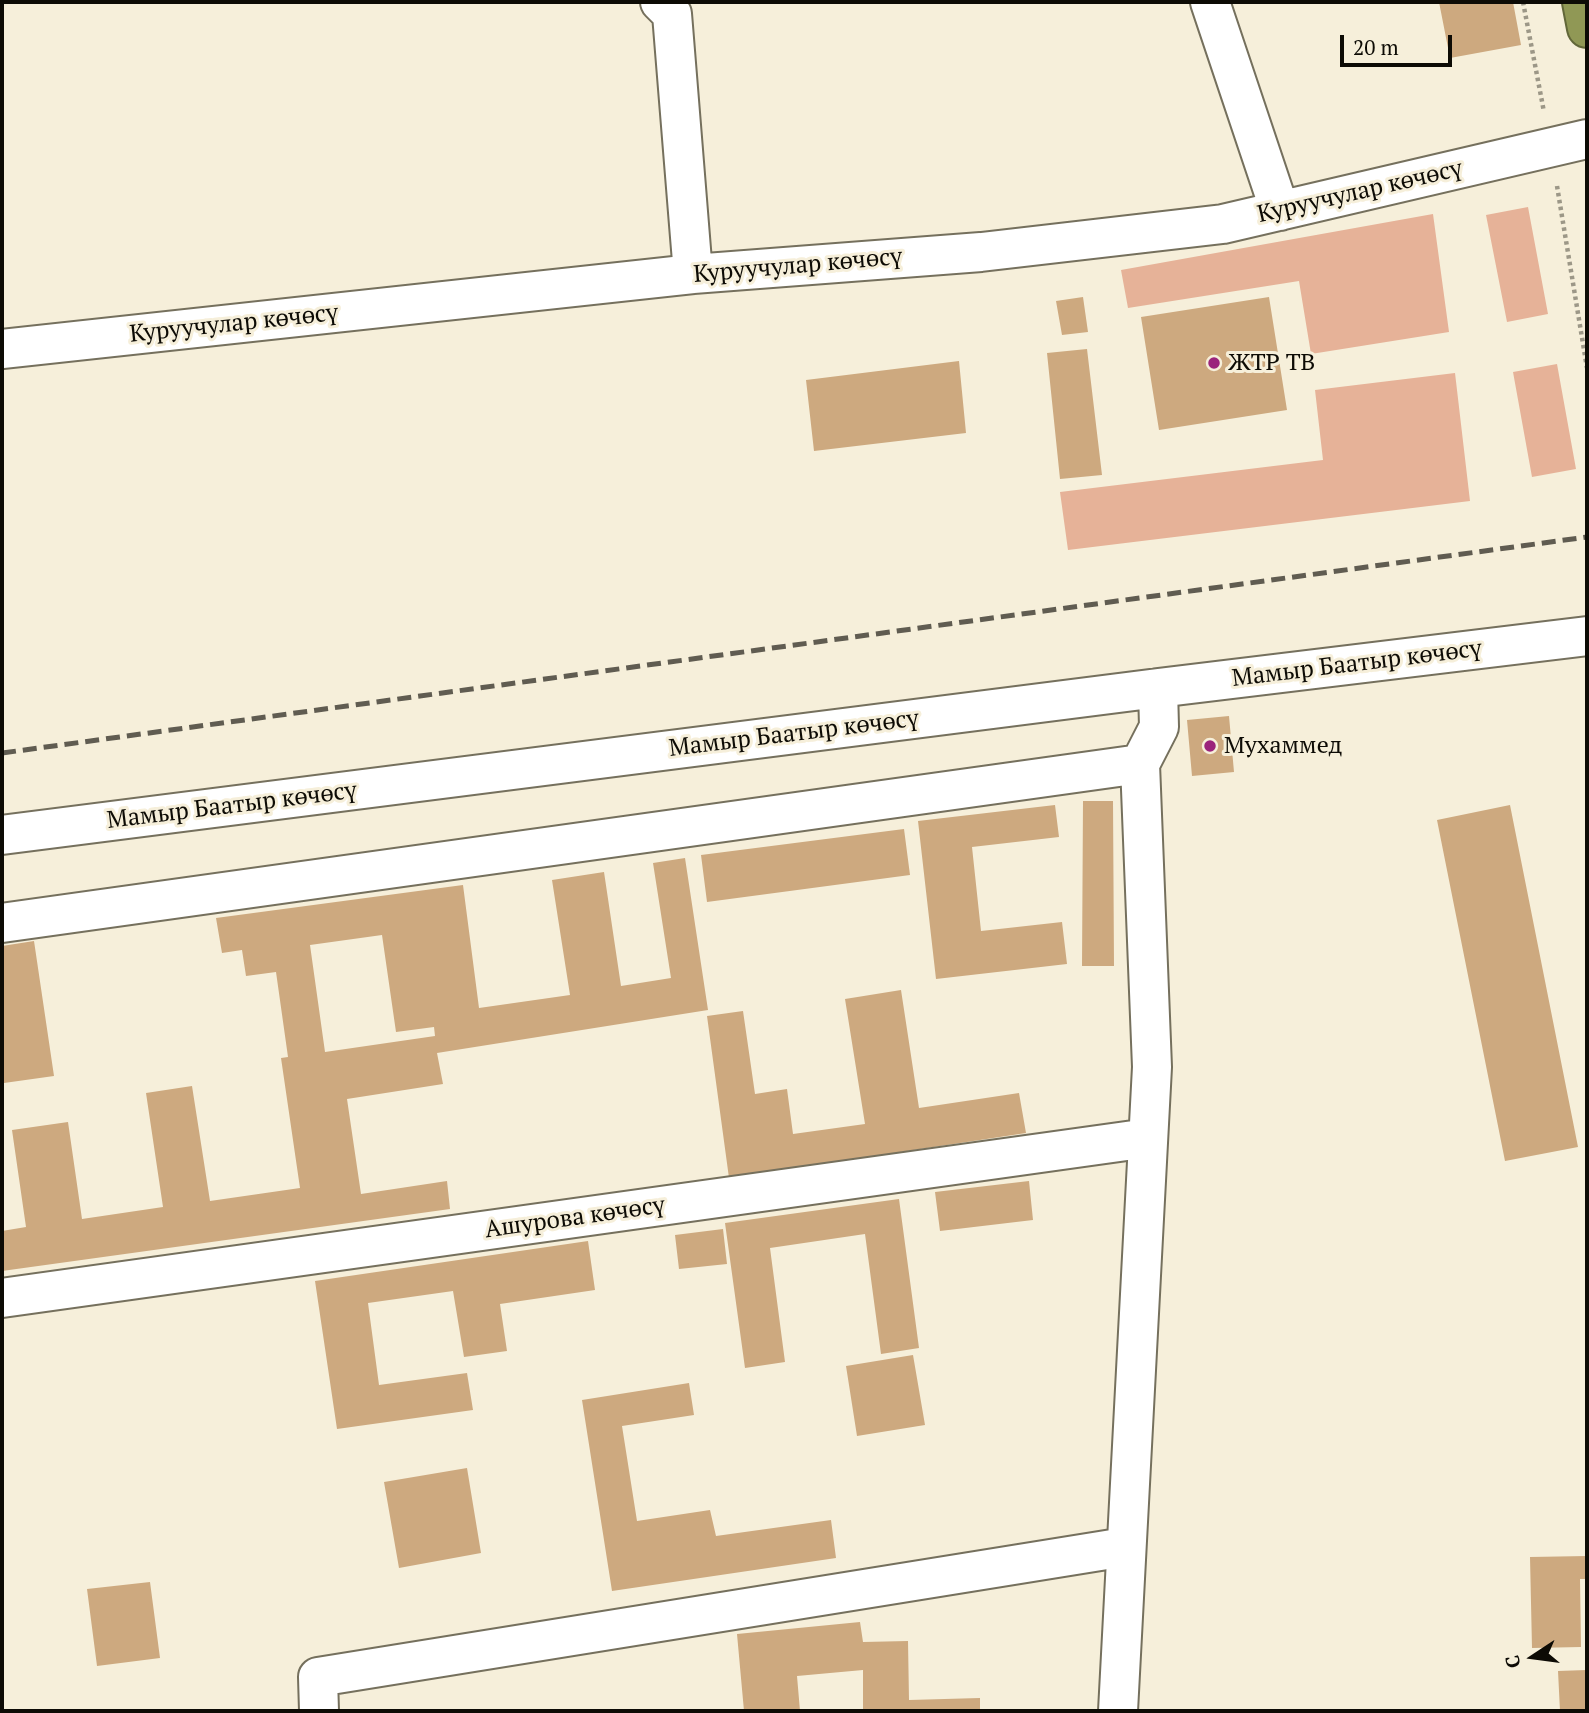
<!DOCTYPE html>
<html>
<head>
<meta charset="utf-8">
<style>
  body { margin:0 }
  #map { position:relative; width:1589px; height:1713px; overflow:hidden; background:#f6efda; font-family:"PT Serif",serif }
  canvas { display:block }
  .frame { position:absolute; inset:0; border:4px solid #0d0b05; pointer-events:none }
  .north { position:absolute; left:1498px; top:1622px; width:70px; height:70px; -webkit-text-stroke:5px #f6efda; paint-order:stroke; rotate:257deg; font-size:19px; font-weight:700; line-height:28px; text-align:center; color:#0d0b05 }
  .north::after { content:''; display:block; margin:auto; width:24px; height:32px; background:#0d0b05; clip-path:polygon(50% 0,100% 100%,50% 72%,0 100%) }
  .scale { position:absolute; left:1340px; top:35px; width:112px; height:32px; box-sizing:border-box; border:4px solid #0d0b05; border-top:0; padding-left:9px; font-size:21px; line-height:24px; white-space:nowrap; color:#0d0b05; -webkit-text-stroke:5px #f6efda; paint-order:stroke }
</style>
</head>
<body>
<div id="map">
<canvas width="1589" height="1713"></canvas>
<div class="frame"></div>
<div class="north">С</div>
<div class="scale">20 m</div>
</div>
<script>
const ctx = document.querySelector('canvas').getContext('2d');
ctx.lineJoin = 'round';
function fill(path, color) {
  ctx.fillStyle = color;
  ctx.fill(path, 'evenodd');
}
function stroke(path, color, width, dash) {
  ctx.strokeStyle = color;
  ctx.lineWidth = width;
  ctx.lineCap = dash ? 'butt' : 'round';
  ctx.setLineDash(dash || []);
  ctx.stroke(path);
}
function write(font, color, halo, rows, align = 'center') {
  ctx.font = font + ' "PT Serif",serif';
  ctx.lineWidth = 6;
  ctx.setLineDash([]);
  ctx.textBaseline = 'middle';
  ctx.strokeStyle = halo;
  ctx.fillStyle = color;
  for (const [text, x, y, turn = 0] of rows) {
    ctx.save();
    ctx.translate(x, y);
    ctx.rotate((+turn || 0) * Math.PI / 180);
    ctx.textAlign = isNaN(turn) ? turn : align;
    if (halo) ctx.strokeText(text, 0, 0);
    ctx.fillText(text, 0, 0);
    ctx.restore();
  }
}
const forest = new Path2D(`
  M1528 207 1548 314 1507 322 1486 215Z
  M1433 214 1449 332 1311 354 1299 281 1128 308 1121 270Z
  M1557 364 1576 469 1532 477 1513 372Z
  M1455 373 1470 501 1068 550 1060 492 1323 460 1315 390Z`);
const building = new Path2D(`
  M1439 2H1513L1521 45 1450 58Z
  M1083 297 1088 332 1062 335 1056 301Z
  M1269 297 1287 410 1159 430 1141 317Z
  M1087 349 1102 475 1060 479 1047 353Z
  M959 361 966 433 814 451 806 380Z
  M1229 716 1234 772 1192 776 1187 720Z
  M1083 801H1113L1114 966H1082Z
  M1055 805 1059 837 972 847 981 931 1062 922 1067 964 936 979 918 821Z
  M1510 805 1578 1147 1505 1161 1437 820Z
  M904 829 910 875 707 902 701 855Z
  M685 858 708 1010 437 1053 443 1084 347 1099 361 1194 447 1181 450 1209 2 1271V1231L26 1227 12 1130 68 1122 82 1219 163 1207 146 1093 192 1086 210 1201 300 1188 281 1058 288 1057 276 972 246 976 242 950 222 953 216 918 463 885 479 1008 570 995 552 880 604 872 621 986 671 978 653 863ZM382 935 396 1032 434 1027 435 1036 325 1052 310 945Z
  M34 941 54 1076 4 1083 2 1064V946Z
  M901 990 919 1108 1019 1093 1026 1133 729 1178 707 1016 743 1011 755 1094 787 1089 793 1134 865 1124 845 999Z
  M1029 1181 1033 1220 940 1231 935 1192Z
  M899 1199 919 1348 881 1354 865 1234 770 1248 785 1362 745 1368 725 1223Z
  M723 1229 727 1264 679 1269 675 1235Z
  M588 1241 595 1290 500 1304 507 1351 464 1357 453 1291 368 1303 379 1385 467 1373 473 1410 337 1429 315 1281Z
  M913 1355 925 1425 857 1436 846 1366Z
  M689 1383 694 1415 622 1426 637 1521 710 1510 716 1536 831 1520 836 1558 612 1591 582 1400Z
  M467 1468 481 1553 399 1568 384 1482Z
  M1587 1556V1579H1580L1581 1647 1532 1648 1530 1557Z
  M150 1582 160 1658 97 1666 87 1589Z
  M860 1622 863 1642 908 1641 909 1700 980 1698V1711H863V1670L797 1676 800 1711H744L737 1634Z
  M1587 1670V1711H1560L1558 1671Z`);
const path = new Path2D(`
  M1523 2 1544 112
  M1557 186 1587 368`);
const minor = new Path2D(`
  M660 2 672 14 693 274
  M1210 2 1280 211
  M2 349 693 274 981 252 1223 224 1587 139
  M2 835 1158 688 1587 636
  M2 923 1140 764 1159 727 1158 688
  M2 1298 1148 1138
  M319 1711 318 1677 1125 1547
  M1118 1711 1152 1067 1140 764`);
const highway = new Path2D(`
  M1582 2 1587 28`);
const rail = new Path2D(`
  M2 753 1587 537`);
const markers = [
  [1214,363,7,"#9b237c"],
  [1210,746,7,"#9b237c"]
];
const streetNames = [
  ["Куруучулар көчөсү",1360,192,-13],
  ["Куруучулар көчөсү",798,266,-5],
  ["Куруучулар көчөсү",234,324,-6],
  ["Мамыр Баатыр көчөсү",1357,664,-7],
  ["Мамыр Баатыр көчөсү",794,734,-7],
  ["Мамыр Баатыр көчөсү",232,806,-7],
  ["Ашурова көчөсү",575,1218,-8]
];
const poiNames = [
  ["ЖТР ТВ",1228,363],
  ["Мухаммед",1224,746]
];
fill(forest, '#e6b298');
fill(building, '#cda97f');
stroke(minor, '#75705d', 42);
stroke(highway, '#626739', 42);
stroke(path, '#9c9787', 4.5, [3.5, 3.5]);
stroke(minor, '#fff', 38);
stroke(highway, '#909855', 38);
stroke(rail, '#605c51', 5, [14, 7]);
for (const [x, y, r, color] of markers) {
  const dot = new Path2D();
  dot.arc(x, y, r, 0, 2 * Math.PI);
  ctx.fillStyle = color;
  ctx.fill(dot);
  stroke(dot, '#f6efda', 2.5);
}
write('24px', '#0d0b05', '#f6efda', streetNames);
write('24px', '#0d0b05', '#f6efda', poiNames, 'left');
</script>
</body>
</html>
